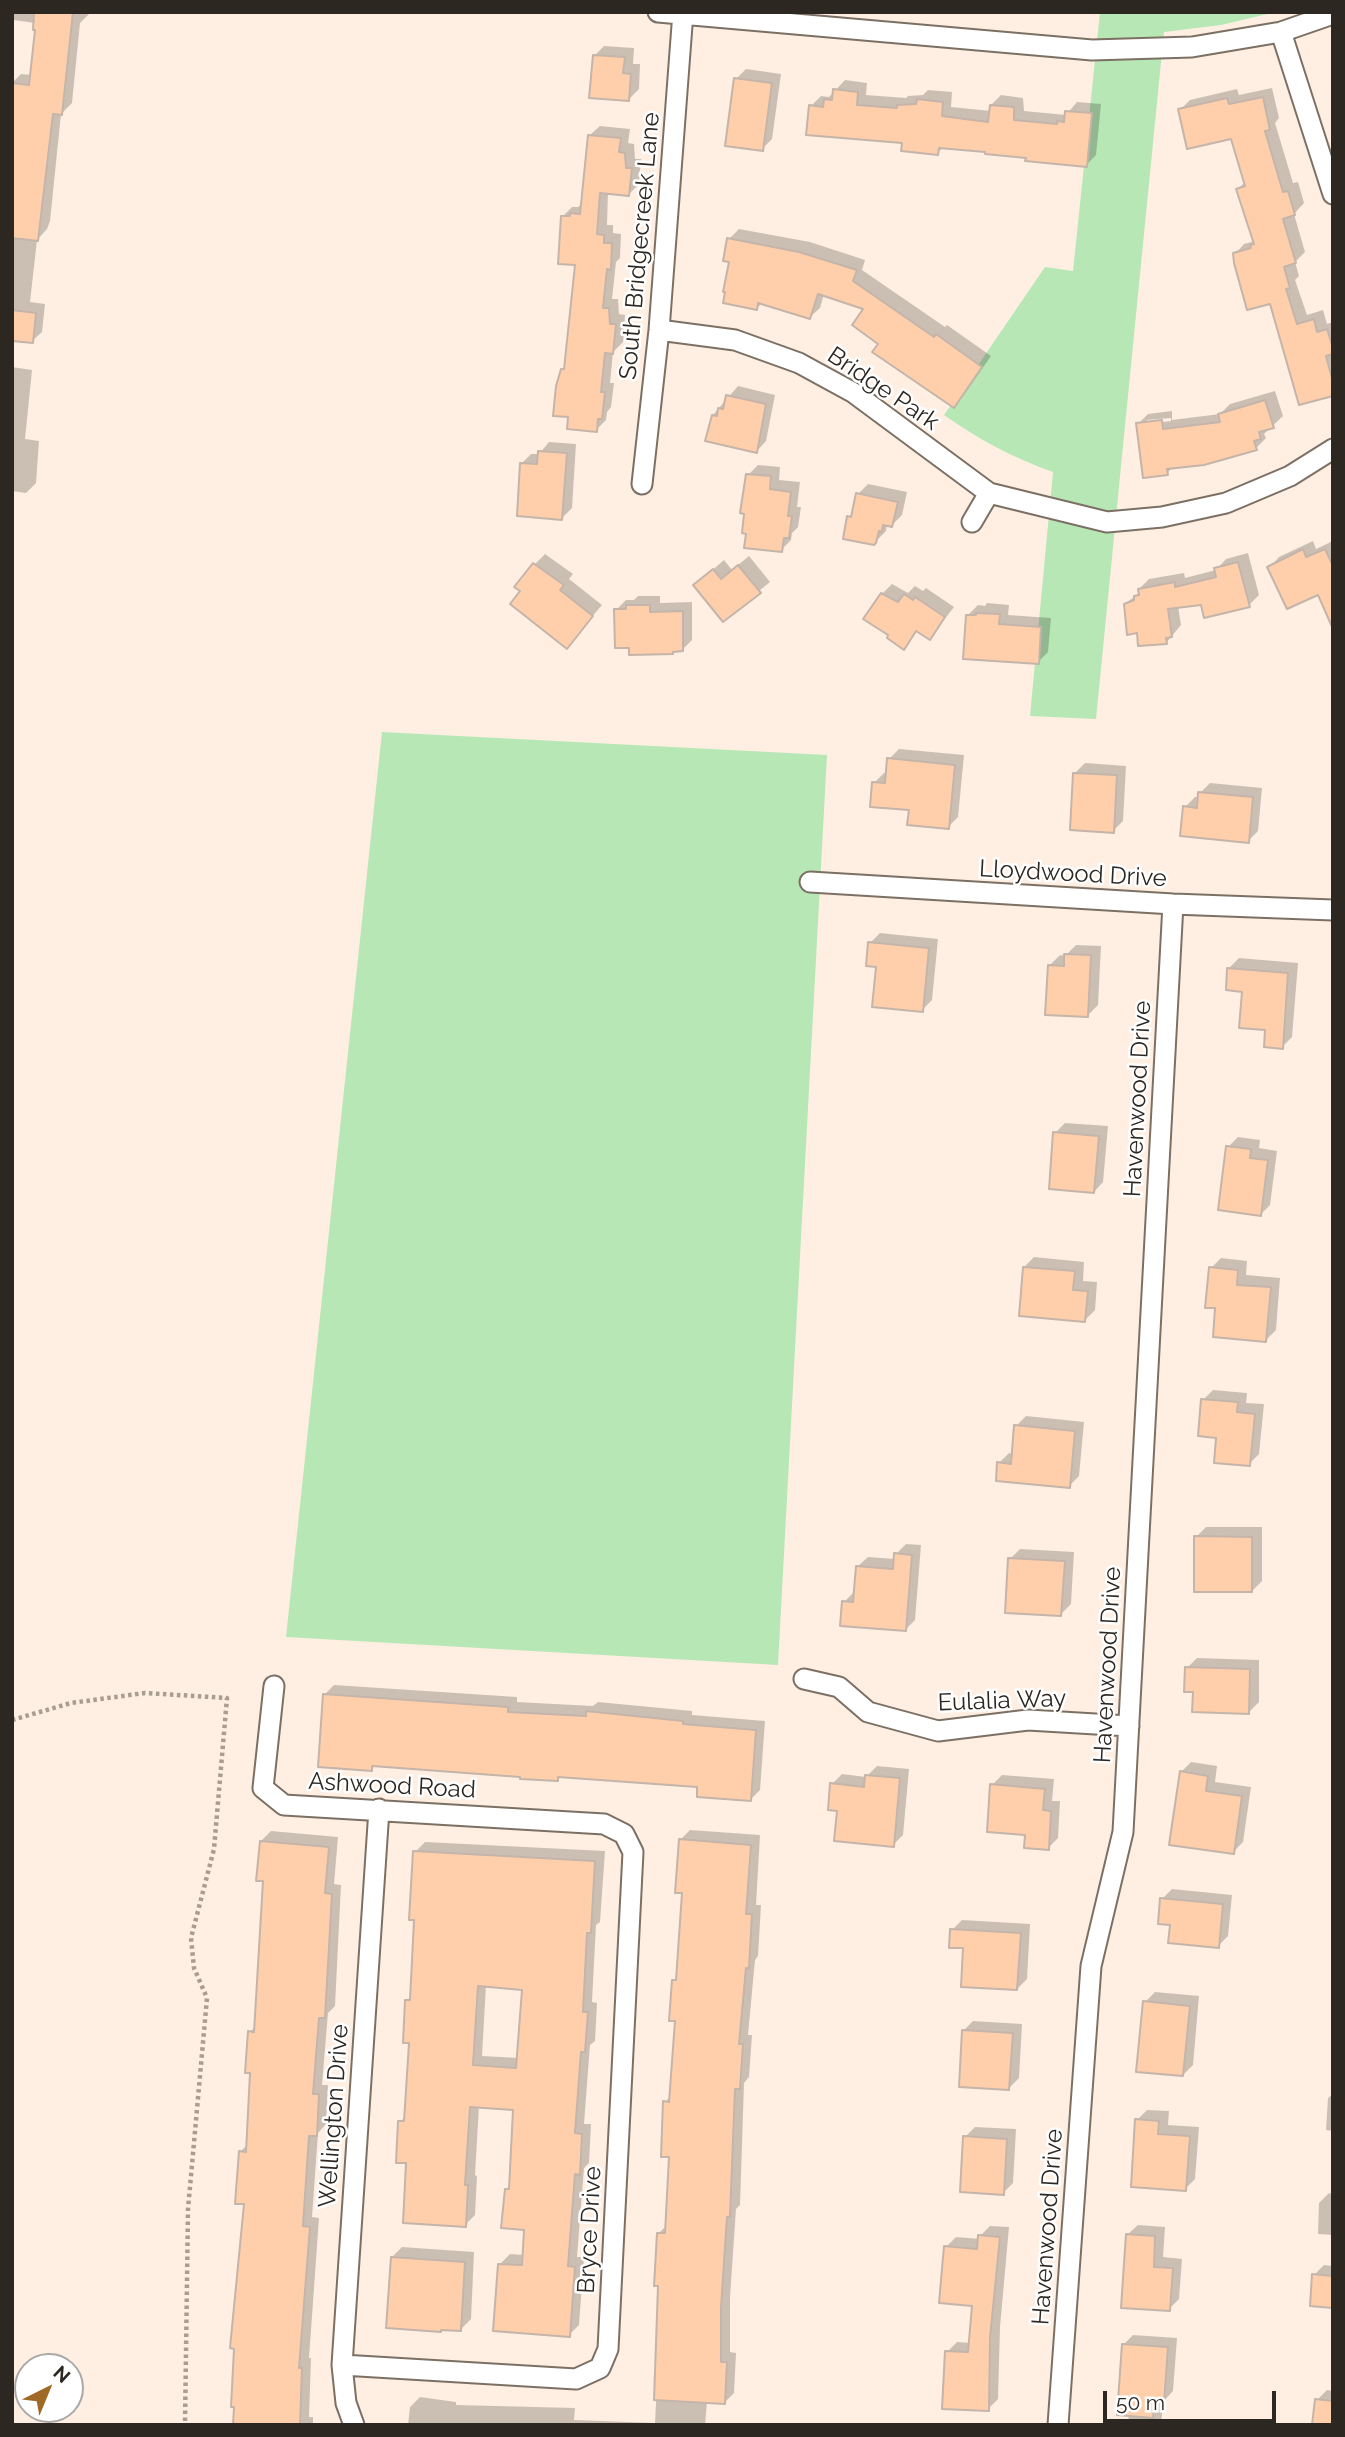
<!DOCTYPE html>
<html>
<head>
<meta charset="utf-8">
<style>
  body { margin:0 }
  #map { position:relative; width:1345px; height:2437px; overflow:hidden; background:#feefe2; font-family:Raleway,sans-serif }
  canvas { display:block }
  .frame { position:absolute; inset:0; border:14px solid #2d2722; pointer-events:none }
  .north { position:absolute; left:14px; top:2353px; width:70px; height:70px; box-sizing:border-box; background:#fff; border:2px solid #aba9a7; border-radius:50%; rotate:43deg; font-size:19px; font-weight:700; line-height:28px; text-align:center; color:#2d2722 }
  .north::after { content:''; display:block; margin:auto; width:24px; height:32px; background:#a16926; clip-path:polygon(50% 0,100% 100%,50% 72%,0 100%) }
  .scale { position:absolute; left:1103px; top:2391px; width:173px; height:32px; box-sizing:border-box; border:4px solid #2d2722; border-top:0; padding-left:9px; font-size:21px; line-height:24px; white-space:nowrap; color:#2d2722; -webkit-text-stroke:5px #fff; paint-order:stroke }
</style>
</head>
<body>
<div id="map">
<canvas width="1345" height="2437"></canvas>
<div class="frame"></div>
<div class="north">N</div>
<div class="scale">50 m</div>
</div>
<script>
const ctx = document.querySelector('canvas').getContext('2d');
ctx.lineJoin = 'round';
function fill(path, color) {
  ctx.fillStyle = color;
  ctx.fill(path, 'evenodd');
}
function stroke(path, color, width, dash) {
  ctx.strokeStyle = color;
  ctx.lineWidth = width;
  ctx.lineCap = dash ? 'butt' : 'round';
  ctx.setLineDash(dash || []);
  ctx.stroke(path);
}
function write(font, color, halo, rows, align = 'center') {
  ctx.font = font + ' Raleway,sans-serif';
  ctx.lineWidth = 5;
  ctx.setLineDash([]);
  ctx.textBaseline = 'middle';
  ctx.strokeStyle = halo;
  ctx.fillStyle = color;
  for (const [text, x, y, turn = 0] of rows) {
    ctx.save();
    ctx.translate(x, y);
    ctx.rotate((+turn || 0) * Math.PI / 180);
    ctx.textAlign = isNaN(turn) ? turn : align;
    if (halo) ctx.strokeText(text, 0, 0);
    ctx.fillText(text, 0, 0);
    ctx.restore();
  }
}
const green = new Path2D(`
  M1100 12H1276L1221 25 1164 32 1096 719 1030 716 1053 472C1013 458 978 439 944 415L1045 267 1073 271Z
  M382 732 827 755 778 1665 286 1637Z`);
const shadow = new Path2D(`
  M14 12H91L80 23 72 103 61 114 50 221 47 229 37 240 30 302 45 304 42 332 32 341 12 339V83L21 74 32 75 37 29 35 23 13 20Z
  M604 46 634 48 633 64H640L639 89 629 99 594 56Z
  M746 69 781 74 772 139 762 149 736 79Z
  M845 80 867 83 866 95 906 98 908 96 923 95 928 90 952 92 951 107 991 111V105L1001 95 1023 98 1024 111 1066 115 1077 102 1101 104 1096 155 1086 165 987 151 944 147 937 153 811 106 821 96 829 97Z
  M1272 88 1279 118 1275 123 1293 183 1298 182 1304 203 1294 214 1305 252 1295 262 1299 276 1295 280 1307 315 1323 310 1327 324 1333 322V394L1271 301 1235 254 1244 244 1255 241 1238 189 1245 182 1232 137 1180 110 1190 100 1237 89 1239 95Z
  M600 126 630 129 628 143 634 144 635 159H641L639 184 629 194 608 192 607 225H613V233L621 234 620 258 616 262 612 299H618L619 314 625 315 623 342 613 352 610 383H614L611 407 607 412 606 420 596 430 570 415 562 370 566 366 577 263 562 217 572 207H578L581 204 590 135Z
  M739 229 810 242 865 260 862 270 945 327 947 325 991 356 963 396 953 405 880 344 866 308 824 294 820 308 810 317 763 302 756 309 731 260 729 239Z
  M12 367 32 370 25 439 39 441 36 483 26 493 12 491Z
  M738 386 775 395 766 441 757 451 713 415Z
  M1275 391 1283 416 1264 434 1266 438 1256 448 1173 467 1167 473 1138 424 1148 414 1172 411V420L1220 414 1230 404ZM1171 418V421L1147 424V420Z
  M549 442 576 444 572 508 562 518 521 464 531 454H539Z
  M758 465 780 467 779 480 800 482 797 507H801L798 527 792 533 791 540 781 550 748 475Z
  M868 484 907 492 902 515 892 525 887 524 886 531 875 542 849 517 854 512 858 494Z
  M1313 541 1316 549 1333 541V599L1270 567 1279 557Z
  M1248 553 1259 595 1249 605 1202 603 1178 606 1181 625 1166 643 1138 631 1125 604 1139 593V589L1149 579 1184 573 1185 578 1216 570 1226 559Z
  M545 554 573 574 569 579 602 605 566 647 523 591 535 564Z
  M749 556 770 582 723 620 695 585 724 560 732 570Z
  M892 584 908 593 915 586 923 591 926 588 954 607 930 638 918 630 903 648 882 594Z
  M638 596H660V603L692 602V640L682 650 616 610 626 600H634Z
  M987 603 1009 605 1008 615 1051 618 1048 652 1038 662 968 615 978 605 985 606Z
  M899 749 964 755 958 817 948 827 911 809 874 783 884 773H888L889 759Z
  M1085 763 1126 766 1123 821 1113 831 1075 773Z
  M1210 783 1262 788 1258 831 1248 841 1185 807 1195 797H1200V793Z
  M880 933 938 939 932 1000 922 1010 878 966 870 943Z
  M1076 945 1101 946 1098 1005 1088 1015 1050 965 1060 955 1065 956Z
  M1239 958 1298 963 1292 1037 1282 1047 1229 968Z
  M1065 1123 1108 1126 1103 1182 1094 1192 1055 1133Z
  M1238 1137 1260 1140 1259 1148 1277 1151 1270 1205 1260 1215 1228 1147Z
  M1034 1257 1084 1262 1083 1281 1097 1282 1095 1310 1085 1320 1024 1267Z
  M1221 1258 1247 1261 1246 1275 1280 1278 1276 1330 1266 1340 1217 1307 1211 1268Z
  M1213 1390 1247 1393 1246 1403 1264 1404 1259 1454 1249 1464 1218 1437 1203 1400Z
  M1026 1416 1084 1422 1079 1476 1069 1486 999 1463 1009 1453 1013 1454 1016 1426Z
  M1206 1527H1262V1581L1252 1591 1196 1537Z
  M906 1544 921 1545 915 1620 905 1630 844 1602 854 1592 858 1566 868 1557 895 1559 896 1554Z
  M1020 1549 1074 1552 1071 1604 1061 1614 1010 1559Z
  M1197 1658 1259 1660V1702L1249 1712 1195 1691 1187 1668Z
  M334 1685 517 1697V1702L593 1706 598 1702 692 1711V1715L765 1721 760 1790 750 1800 699 1786 561 1776 557 1779 375 1765 371 1769 324 1695Z
  M1191 1762 1217 1766 1215 1782 1251 1787 1243 1842 1233 1852 1181 1772Z
  M877 1766 909 1769 903 1835 893 1845 839 1810 832 1784 842 1774 866 1777Z
  M1002 1775 1054 1779 1052 1801H1060L1058 1838 1048 1848 1027 1833 992 1785Z
  M690 1830 760 1835 756 1905H761L758 1956 755 1960 748 2035H752L749 2077 744 2083 740 2205 736 2209 730 2297V2352L736 2353 734 2393 724 2403 707 2402 705 2425H408L410 2407 420 2397 456 2402V2405L575 2408 574 2420 655 2423 659 2345V2233L667 2225 671 2155 665 2102 671 2096 677 2019 674 1981 678 1976 684 1892 680 1840Z
  M271 1831 338 1837 334 1884 341 1885 335 2006 328 2013 322 2085H328L326 2124 318 2133 312 2217 319 2218 309 2358H311L309 2417H313V2425H235L246 2203 240 2152 248 2144 252 2072 250 2032 256 2026 264 1880 261 1841Z
  M425 1842 605 1851 600 1922 596 1925 592 2002 597 2003 595 2041 590 2045 584 2124H591L589 2163 584 2168 577 2257H584L579 2325 569 2335 500 2264 510 2254 524 2255 526 2229 506 2189 511 2185 515 2109 479 2106 475 2175 477 2176 475 2215 465 2225 408 2162 400 2122 406 2116 411 2041 407 2001 412 1996 416 1918 415 1852ZM486 1985 523 1988 519 2058 482 2056Z
  M1172 1889 1232 1895 1228 1936 1218 1946 1162 1899Z
  M962 1920 1030 1924 1027 1979 1017 1989 964 1947 952 1930Z
  M1155 1992 1199 1996 1193 2065 1183 2075 1145 2002Z
  M973 2021 1022 2024 1019 2078 1009 2088 963 2031Z
  M1333 2094V2131L1326 2130 1328 2098Z
  M1147 2110 1169 2111 1168 2125 1199 2127 1195 2179 1185 2189 1137 2120Z
  M975 2127 1016 2129 1013 2183 1003 2193 965 2137Z
  M1329 2193 1333 2194V2235L1318 2234 1319 2203Z
  M1138 2225 1165 2227 1163 2257 1182 2259 1179 2299 1169 2309 1128 2234Z
  M990 2226 1009 2227 1000 2327 998 2399 988 2409 947 2352 957 2342 971 2343 974 2305 946 2247 956 2237 980 2239V2236Z
  M402 2247 474 2252 471 2319 461 2329 392 2257Z
  M1324 2265 1333 2266V2306L1314 2275Z
  M1133 2335 1177 2338 1173 2391 1163 2402 1161 2425H1129L1123 2345Z
  M1327 2390 1333 2391V2425L1317 2400Z`);
const building = new Path2D(`
  M34 12H73L62 115 53 114 38 241 12 238V83L29 85 35 30H33Z
  M593 55 625 57 623 73 631 74 629 101 589 98Z
  M734 78 772 83 763 151 725 146Z
  M833 89 858 92 857 105 897 108V105L916 104 917 99 943 102 942 116 988 122 990 105 1014 107V120L1057 124V121L1064 122 1065 111 1092 113 1087 167 1025 161 1026 158 985 154V152L939 148 938 155 901 151 902 143 806 135 809 105 823 107 824 99 832 100Z
  M1263 97 1270 130 1265 131 1283 192 1288 191 1295 215 1283 219 1296 263 1284 267 1290 288 1286 289 1297 324 1314 319 1317 332 1327 329 1333 348V354L1326 356 1333 382V396L1299 405 1270 304 1247 310 1234 263 1233 253 1251 248 1250 245 1254 244 1236 189 1245 186 1231 139 1187 149 1178 109 1227 98 1229 104Z
  M588 135 621 138 619 152 625 153 626 168H632L629 196 600 193 597 234 604 235V243H612L611 270 607 269 603 308H609L610 324H616L613 354 605 353 601 392H605L602 419H598L597 432 567 429 568 417 553 416 556 386 561 369H564L575 265 558 264 561 216H570V213L580 214Z
  M727 238 799 252 857 270 853 281 934 337 936 334 982 367 954 408 872 352 878 344 852 325 863 309 818 294 810 319 758 303 757 310 723 303 725 292H723L729 262 723 261Z
  M12 310 36 313 33 343 12 341Z
  M726 395 766 404 757 453 705 441 712 415 717 416 718 408 723 409Z
  M1265 400 1274 428 1259 432 1261 439 1254 441 1257 450 1204 465 1167 469 1168 475 1143 478 1136 423 1162 420 1163 429 1220 422 1218 414Z
  M538 451 567 453 562 520 517 516 520 463 537 464Z
  M746 474 771 476 770 489 791 492 788 516H792L789 538H784L782 552 744 548 746 534 742 533 744 514 740 513Z
  M856 493 898 502 892 527 883 525 882 532 879 531 876 543 874 545 843 539 847 516 851 517Z
  M1303 549 1306 557 1325 549 1333 566V629L1318 595 1287 609 1267 567Z
  M1238 562 1250 607 1204 618 1201 605 1168 609 1172 637 1166 638 1167 644 1138 646 1137 633 1127 635 1124 604 1134 600V596L1139 595 1138 589 1175 582V587L1216 577 1214 568Z
  M533 563 564 585 560 590 593 616 567 649 510 604 520 591 514 587Z
  M738 565 761 593 723 622 693 585 713 569 721 579Z
  M881 593 898 602 904 594 913 600 915 597 945 617 930 640 916 631 904 650 887 638 888 635 863 619Z
  M626 605H650V612L683 611V651L673 652V654L629 655V648H615L614 609H626Z
  M976 613 1000 614 999 624 1041 627 1039 664 963 659 966 615H976Z
  M887 758 955 765 949 829 907 825 909 810 870 807 872 782 885 783Z
  M1073 773 1117 775 1114 833 1070 830Z
  M1198 792 1253 797 1249 843 1180 836 1183 806 1197 808Z
  M868 942 929 948 923 1012 872 1007 876 967 866 966Z
  M1064 954 1091 955 1088 1017 1045 1015 1048 965 1064 966Z
  M1227 968 1288 973 1283 1049 1264 1047 1265 1030 1239 1028 1242 992 1226 990Z
  M1053 1132 1099 1136 1094 1193 1049 1189Z
  M1226 1146 1251 1149 1250 1158 1268 1160 1261 1216 1218 1210Z
  M1023 1267 1075 1271 1073 1290 1088 1291 1085 1322 1019 1316Z
  M1209 1267 1238 1270 1237 1285 1271 1287 1266 1342 1213 1337 1215 1308H1205Z
  M1201 1399 1238 1402 1237 1412 1255 1414 1250 1466 1214 1463 1216 1438 1198 1436Z
  M1014 1425 1075 1431 1070 1488 996 1481 997 1462 1011 1464Z
  M1194 1536 1252 1537V1592H1194Z
  M894 1553 912 1555 906 1631 840 1626 842 1601 853 1602 856 1566 893 1569Z
  M1008 1558 1065 1561 1061 1616 1005 1613Z
  M1185 1667 1250 1669 1249 1714 1192 1712 1193 1692H1184Z
  M323 1694 508 1707V1712L586 1716V1711L683 1721V1724L756 1730 751 1801 697 1797V1787L558 1777V1781L520 1779V1777L372 1766V1771L318 1767Z
  M1180 1771 1208 1776 1206 1791 1242 1796 1234 1854 1169 1845Z
  M865 1775 900 1778 894 1847 834 1841 837 1811 828 1810 830 1783 864 1787Z
  M990 1784 1045 1789 1043 1810 1051 1811 1049 1850 1024 1848 1025 1835 987 1832Z
  M679 1839 751 1845 746 1914H752L749 1968H746L739 2044H743L740 2089H735L730 2217H727L721 2308V2362H727L725 2404 654 2400 658 2286H654L657 2233H665L669 2157H661L663 2101 669 2102 675 2021H669L672 1980H676L682 1893H675Z
  M260 1841 329 1847 325 1893 332 1894 325 2018H319L313 2094H319L317 2136H309L303 2226 310 2227 299 2368H302L300 2425H233L234 2407H231L234 2349 230 2348 244 2204H235L239 2151 246 2152 250 2073H245L248 2031 254 2032 263 1881H256Z
  M413 1851 595 1861 591 1933H587L583 2012H588L585 2052H581L575 2133 582 2134 580 2175 575 2174 568 2266 575 2267 570 2337 493 2331 498 2264 522 2265 524 2230 501 2228 505 2189H509L513 2110 470 2107 465 2185H468L466 2227 403 2223 406 2163H396L398 2121H404L409 2043H403L405 2000H410L414 1920H409ZM478 1986 522 1990 516 2068 473 2065Z
  M1160 1898 1223 1904 1219 1948 1168 1943 1170 1925 1158 1924Z
  M950 1929 1021 1933 1017 1990 961 1987 963 1948H949Z
  M1143 2001 1190 2006 1183 2076 1136 2072Z
  M962 2030 1013 2033 1009 2090 959 2087Z
  M1135 2119 1159 2121 1158 2134 1190 2136 1186 2191 1131 2187Z
  M963 2136 1007 2139 1004 2195 960 2192Z
  M1126 2234 1155 2236 1154 2267 1173 2268 1170 2311 1121 2308Z
  M978 2235 1000 2237 990 2338 989 2411 942 2409 945 2351 968 2352 972 2306 939 2303 944 2246 977 2249Z
  M391 2257 465 2262 461 2331 441 2330V2332L386 2328Z
  M1312 2274 1333 2276V2308L1310 2306Z
  M1122 2344 1168 2347 1164 2403 1154 2402 1153 2418 1117 2415Z
  M1315 2399 1333 2401V2425H1312Z`);
const path = new Path2D(`
  M12 1720 71 1703 145 1693 227 1698 214 1849 191 1938 194 1968 207 1998 188 2209 185 2425`);
const minor = new Path2D(`
  M658 12 1092 50 1192 47 1281 32 1333 14
  M1281 32 1333 194
  M659 330 735 340 799 363 854 393 989 493 1107 522 1162 517 1226 503 1290 476 1333 449
  M642 484 659 330 683 12
  M972 522 989 493
  M810 882 1173 904 1333 910
  M804 1679 839 1687 868 1712 938 1731 1028 1720 1129 1726
  M274 1686 263 1788 284 1805 604 1824 624 1834 633 1852 608 2349 600 2368 576 2379 342 2365
  M354 2425 346 2403 342 2365 379 1809
  M1058 2425 1091 1966 1123 1832 1173 904`);
const streetNames = [
  ["South Bridgecreek Lane",640,246,-85],
  ["Bridge Park",883,389,34],
  ["Lloydwood Drive",1073,874,3],
  ["Havenwood Drive",1138,1099,-87],
  ["Havenwood Drive",1108,1665,-87],
  ["Eulalia Way",1002,1701,-2],
  ["Ashwood Road",392,1786,3],
  ["Wellington Drive",334,2116,-86],
  ["Havenwood Drive",1048,2227,-86],
  ["Bryce Drive",590,2230,-87]
];
fill(green, '#b8e7b6');
fill(shadow, '#0003');
fill(building, '#ffcfac');
stroke(building, '#c4b4a9', 2);
stroke(minor, '#7c7064', 23);
stroke(path, '#a89c93', 4.5, [3.5, 3.5]);
stroke(minor, '#fff', 19);
write('24px', '#2d2722', '#fff', streetNames);
</script>
</body>
</html>
